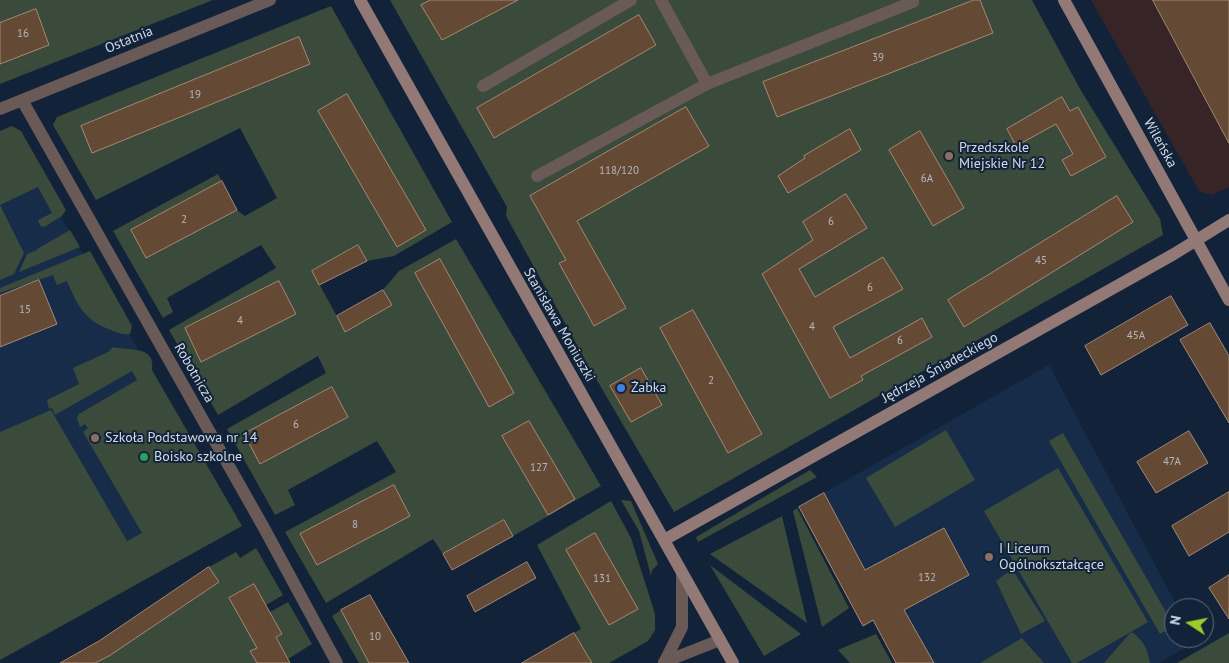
<!DOCTYPE html>
<html>
<head>
<meta charset="utf-8">
<style>
  body { margin:0 }
  #map { position:relative; width:1229px; height:663px; overflow:hidden; background:#122339; font-family:"PT Sans",sans-serif }
  canvas { display:block }
  .north { position:absolute; left:1164px; top:598px; width:50px; height:50px; box-sizing:border-box; background:#122339; border:1px solid #5e6d80; border-radius:50%; rotate:281deg; font-size:14px; font-weight:700; line-height:20px; text-align:center; color:#d0dbea }
  .north::after { content:''; display:block; margin:auto; width:18px; height:22px; background:#a1c929; clip-path:polygon(50% 0,100% 100%,50% 72%,0 100%) }
</style>
</head>
<body>
<div id="map">
<canvas width="1229" height="663"></canvas>
<div class="north">N</div>
</div>
<script>
const ctx = document.querySelector('canvas').getContext('2d');
ctx.lineJoin = 'round';
function fill(path, color) {
  ctx.fillStyle = color;
  ctx.fill(path, 'evenodd');
}
function stroke(path, color, width, dash) {
  ctx.strokeStyle = color;
  ctx.lineWidth = width;
  ctx.lineCap = dash ? 'butt' : 'round';
  ctx.setLineDash(dash || []);
  ctx.stroke(path);
}
function write(font, color, halo, rows, align = 'center') {
  ctx.font = font + ' "PT Sans",sans-serif';
  ctx.lineWidth = 4;
  ctx.setLineDash([]);
  ctx.textBaseline = 'middle';
  ctx.strokeStyle = halo;
  ctx.fillStyle = color;
  for (const [text, x, y, turn = 0] of rows) {
    ctx.save();
    ctx.translate(x, y);
    ctx.rotate((+turn || 0) * Math.PI / 180);
    ctx.textAlign = isNaN(turn) ? turn : align;
    if (halo) ctx.strokeText(text, 0, 0);
    ctx.fillText(text, 0, 0);
    ctx.restore();
  }
}
const industrial = new Path2D(`
  M1091 0H1229V187L1211 195 1199 191Z`);
const built = new Path2D(`
  M9 127 241 526 0 660V131Z
  M1049 365 1178 608H1174V638H1194L1196 642 1158 663H896L874 621 863 626 799 507Z`);
const green = new Path2D(`
  M0 0H213L0 84Z
  M390 0H1032L1080 89 1160 219 1163 235 674 512 588 365 506 216 507 207Z
  M331 6 452 222 394 256 367 261 357 245 312 271 345 331 391 306 383 290 399 271 456 239 601 486 513 536 504 520 443 554 433 539 326 603 285 532 396 472 377 441 288 490 295 505 275 515 227 429 326 373 318 356 218 415 169 330 276 268 261 245 167 298 173 312 163 318 113 231 218 174 237 210 245 216 277 198 240 128 96 200 53 125 57 117Z
  M12 126 21 131 66 210 62 216 44 227 40 226 38 220 52 213 38 187 0 205 24 253 14 274 0 280V131Z
  M70 230 80 247 19 272 27 254 37 250V249Z
  M90 251 132 326 130 334C124 335 117 333 111 330 85 321 77 305 67 281L57 285 53 275 0 293V288Z
  M113 347C129 351 156 345 152 370L242 526 0 660V432L51 410 127 541 142 533 83 432 88 428 85 424 80 427 77 418 79 414 137 380 132 371 55 415 52 408 49 409 47 400 79 384 73 368 108 352Z
  M946 430 975 480 895 527 866 478Z
  M1063 433 1174 626 1160 634 1049 441Z
  M1058 468 1148 622 1077 663H1072L984 511Z
  M810 470 817 477 698 542 696 537Z
  M621 500 631 501 658 564 652 570 651 576 639 531Z
  M611 501 631 538 655 614V630L648 641 609 663H588L591 661 574 633 581 629 537 545Z
  M797 508 849 608 822 627 793 511Z
  M782 516 807 623 710 554Z
  M256 548 283 595 266 605 254 585 257 648 251 652 257 663H95L219 582 209 567 236 552 240 558Z
  M710 565 801 634 764 656Z
  M1012 569 1045 621 1021 634 996 581Z
  M288 602 312 644 288 659 276 637 282 634 270 612Z
  M341 610 369 663H359L332 616Z
  M1131 632C1143 638 1148 651 1150 663H1104Z
  M1229 633V663H1177Z
  M876 634 892 663H850L838 650Z
  M1022 638 1044 663H980Z`);
const building = new Path2D(`
  M431 0H518L442 40 421 5Z
  M974 0H980L993 33 777 117 763 82Z
  M1153 0H1229V143Z
  M36 9 49 45 0 64V23Z
  M639 15 656 45 494 138 477 108Z
  M299 37 310 64 92 153 81 126Z
  M347 94 426 230 397 247 318 111Z
  M1062 97 1070 111 1078 107 1106 157 1071 176 1062 160 1073 154 1056 124 1016 146 1007 129Z
  M686 107 709 146 577 221 626 308 594 326 559 263 566 260 530 196Z
  M850 129 861 150 788 193 778 176 805 158 804 156Z
  M920 131 964 208 933 226 889 150Z
  M222 181 237 210 146 258 131 230Z
  M846 194 867 228 799 269 815 297 883 257 903 289 833 327 850 358 922 318 932 337 861 376 863 380 830 398 762 274 813 240 803 222Z
  M1117 196 1133 222 964 327 948 300Z
  M358 245 367 261 319 285 312 271Z
  M440 259 514 393 489 407 415 273Z
  M39 280 57 324 0 347V296Z
  M279 281 296 314 201 362 185 328Z
  M383 290 392 305 345 332 337 316Z
  M1171 296 1188 325 1101 375 1085 346Z
  M693 310 762 434 728 453 660 328Z
  M1210 323 1229 356V423L1180 340Z
  M641 368 662 405 631 422 610 386Z
  M332 387 348 417 260 464 244 434Z
  M529 421 575 499 548 515 502 436Z
  M1189 431 1208 463 1156 493 1137 462Z
  M394 485 410 516 317 565 300 534Z
  M1229 492V532L1189 556 1172 526Z
  M824 493 865 570 944 528 969 575 904 610 934 663H896L873 620 863 626 799 507Z
  M504 520 513 536 452 570 443 554Z
  M595 533 638 609 609 625 566 550Z
  M527 562 536 578 475 612 467 596Z
  M209 567 219 582 109 656 95 663H60L99 641Z
  M1229 575V619L1209 588Z
  M254 584 282 634 276 637 290 663H257L250 651 257 648 229 598Z
  M370 595 409 663H369L341 610Z
  M574 633 592 663H522Z`);
const street = new Path2D(`
  M661 0 707 84 913 2
  M483 86 631 0
  M22 100 264 528 337 663
  M0 109 270 0
  M537 176 707 84
  M665 661 682 627V574
  M664 662 720 640`);
const secondary = new Path2D(`
  M360 0 733 663
  M1064 0 1229 300
  M664 540 1174 254 1229 220`);
const markers = [
  [949,156,5,"#8d6e63"],
  [621,388,5,"#3f7fe0"],
  [95,438,5,"#8d6e63"],
  [144,457,5,"#2e9e5b"],
  [989,557,5,"#8d6e63"]
];
const numberNames = [
  ["16",23,34],
  ["39",878,58],
  ["19",195,95],
  ["118/120",619,171],
  ["6A",927,179],
  ["2",184,220],
  ["6",831,222],
  ["45",1041,261],
  ["6",870,288],
  ["15",25,310],
  ["4",240,321],
  ["4",812,327],
  ["45A",1136,336],
  ["6",900,341],
  ["2",711,381],
  ["6",296,425],
  ["47A",1172,462],
  ["127",539,468],
  ["8",355,525],
  ["132",927,578],
  ["131",602,579],
  ["10",375,637]
];
const streetNames = [
  ["Ostatnia",129,40,-22],
  ["Wileńska",1160,143,61],
  ["Stanisława Moniuszki",559,325,60],
  ["Jędrzeja Śniadeckiego",940,368,-29],
  ["Robotnicza",194,373,60]
];
const poiNames = [
  ["Przedszkole",959,148],
  ["Miejskie Nr 12",959,164],
  ["Żabka",631,388],
  ["Szkoła Podstawowa nr 14",105,438],
  ["Boisko szkolne",154,457],
  ["I Liceum",999,549],
  ["Ogólnokształcące",999,565]
];
fill(industrial, '#372427');
fill(built, '#172c48');
fill(green, '#3a4a3b');
fill(building, '#644935');
stroke(building, '#a78873', 1);
stroke(street, '#6a5a57', 12);
stroke(secondary, '#927975', 12);
for (const [x, y, r, color] of markers) {
  const dot = new Path2D();
  dot.arc(x, y, r, 0, 2 * Math.PI);
  ctx.fillStyle = color;
  ctx.fill(dot);
  stroke(dot, '#122339', 2);
}
write('11px', '#b5b6bd', null, numberNames);
write('14px', '#d0dbea', '#122339', streetNames);
write('14px', '#d0dbea', '#122339', poiNames, 'left');
</script>
</body>
</html>
